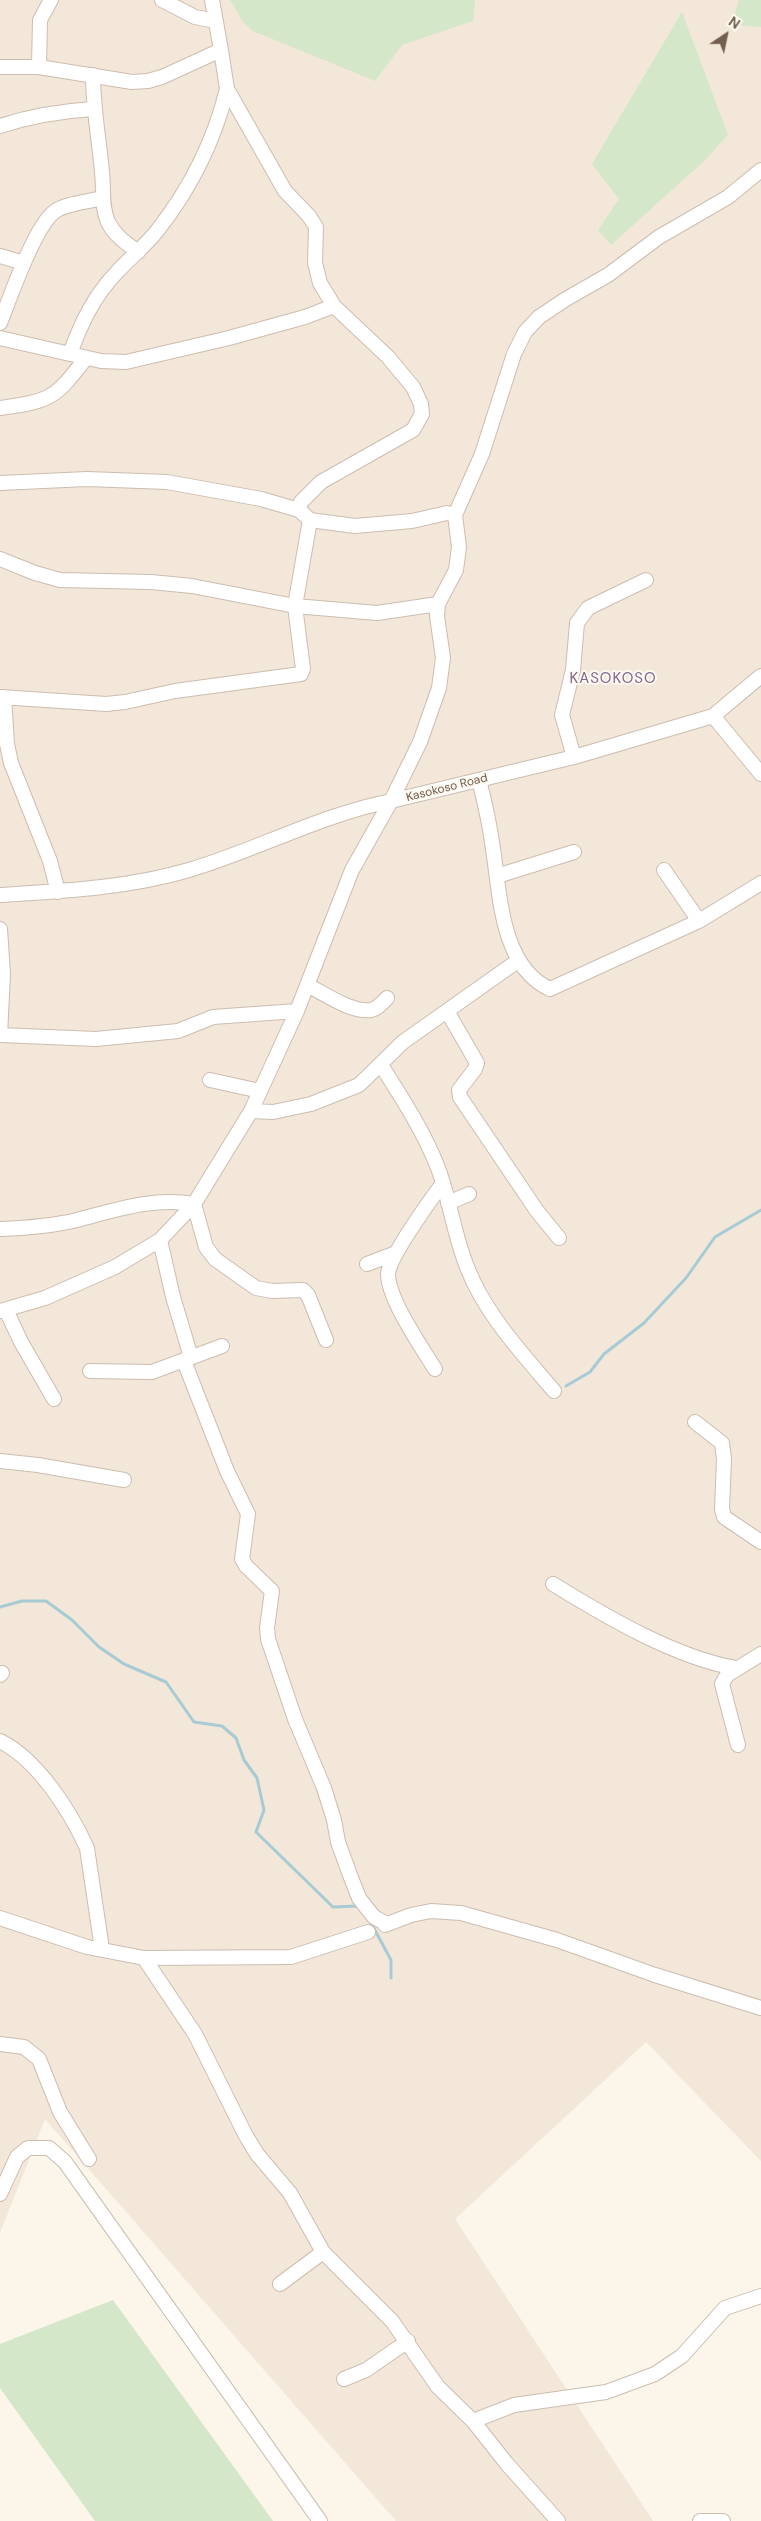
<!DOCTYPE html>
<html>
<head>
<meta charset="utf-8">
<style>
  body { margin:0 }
  #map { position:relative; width:761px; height:2521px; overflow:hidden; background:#fbf5ea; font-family:"DM Sans",sans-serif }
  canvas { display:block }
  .north { position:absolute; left:701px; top:10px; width:50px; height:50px; -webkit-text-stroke:4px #fef9f0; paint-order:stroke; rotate:34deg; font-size:14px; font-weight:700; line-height:20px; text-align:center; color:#735d4f }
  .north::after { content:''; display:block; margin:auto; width:18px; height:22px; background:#735d4f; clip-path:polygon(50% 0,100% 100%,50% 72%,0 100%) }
</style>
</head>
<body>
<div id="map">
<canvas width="761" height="2521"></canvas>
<div class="north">N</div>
</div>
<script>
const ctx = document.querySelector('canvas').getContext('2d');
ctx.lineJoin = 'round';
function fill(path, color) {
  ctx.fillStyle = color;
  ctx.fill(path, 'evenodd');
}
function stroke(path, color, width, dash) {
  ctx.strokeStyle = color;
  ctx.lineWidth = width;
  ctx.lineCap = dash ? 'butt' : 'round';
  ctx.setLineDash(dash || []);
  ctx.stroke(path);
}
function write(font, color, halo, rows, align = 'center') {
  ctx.font = font + ' "DM Sans",sans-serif';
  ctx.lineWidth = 4;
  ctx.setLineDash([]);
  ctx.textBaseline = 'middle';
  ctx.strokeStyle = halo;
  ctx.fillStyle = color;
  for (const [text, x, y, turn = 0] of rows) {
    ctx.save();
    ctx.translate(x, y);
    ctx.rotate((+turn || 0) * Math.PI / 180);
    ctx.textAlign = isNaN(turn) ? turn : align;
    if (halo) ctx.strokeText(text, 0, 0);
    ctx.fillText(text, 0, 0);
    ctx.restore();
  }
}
const residential = new Path2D(`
  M0 0H761V2161L646 2042 455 2219 653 2521H396L45 2119 0 2233Z`);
const green = new Path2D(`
  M230 0H475L473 21 402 45 375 81 253 31 243 22Z
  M739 0H761V27L731 25Z
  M682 12 728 135 704 161 611 245 598 230 619 199 592 164Z
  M113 2300 273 2521H95L0 2388V2344Z`);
const stream = new Path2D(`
  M566 1386 590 1372 604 1354 644 1323 686 1278 715 1237 761 1210
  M0 1607 22 1601H46L72 1620 99 1647 124 1664 166 1682 194 1722 222 1726 236 1738 244 1760 257 1778 264 1810 256 1832 333 1907 358 1906 360 1909
  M370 1921 391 1960V1978`);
const minor = new Path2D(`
  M162 0 195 17 216 21
  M221 50 227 89 285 191 309 216 316 227 315 263 320 283 334 306 388 357 413 387 421 404 422 414 413 430 321 482 301 502 299 510
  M0 67H39L132 82 148 81 162 77 221 50 212 0
  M39 67 40 20 51 0
  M93 75C93 108 99 139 102 172 104 189 101 206 108 222 115 236 126 243 138 252
  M0 126C31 116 61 111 93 109
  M0 256 24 263
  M0 323C10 298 34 228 54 212 65 203 89 202 102 198
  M0 338 70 354C81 323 94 296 117 272 130 258 145 246 157 231 190 189 214 142 227 89
  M70 354 101 361 126 362 229 338 305 317 334 306
  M0 408C52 401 55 398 86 358
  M0 483 87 479 167 482 261 499 299 510 310 520 355 526 412 521 447 513 455 515
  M0 559 35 573 60 580 151 582 192 586 295 606 377 613 438 604
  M0 697 106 704 125 702 175 691 301 674 303 669 295 606 310 520
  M4 697 7 744 11 763 50 861 58 892
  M713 716 761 774
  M574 757 562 715 573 670 577 623 588 608 646 580
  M479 780C485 803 490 826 493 849 500 894 501 967 550 989L699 921 761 883
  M664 870 699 921
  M497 876 574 852
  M0 895C63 891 128 888 189 870 257 850 320 815 391 801L420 742 439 688 443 658 437 616 438 604 456 570 459 547 455 515 482 454 514 354 525 332 539 317 566 299 608 275 659 237 728 197 761 170
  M0 929 3 974 0 1035
  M307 985C324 993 351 1013 371 1010 377 1009 382 1003 387 998
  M447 1011 477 1063 475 1069 459 1090 460 1097 537 1211 559 1238
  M0 1035 96 1039 178 1031 213 1017 297 1011
  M381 1065C402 1098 424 1132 438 1168 450 1200 454 1235 467 1267 485 1314 522 1353 554 1391
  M210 1080 260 1091
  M251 1111 273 1112 311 1104 359 1085 403 1042 519 960
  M448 1203 469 1194
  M0 1229C25 1228 53 1226 77 1220 116 1210 153 1197 194 1204L206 1247 215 1259 256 1288 272 1291 303 1290 308 1295 326 1340
  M160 1240 173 1297 191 1357
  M367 1264 396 1253
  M6 1310 21 1342 54 1399
  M0 1311 45 1298 115 1267 160 1240 194 1204 251 1111 297 1011 352 870 391 801 574 757 713 716 761 676
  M184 1361 227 1471 248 1514 242 1559 246 1566 272 1591 267 1628 268 1639 295 1719 324 1788 334 1820 338 1842 350 1875 359 1898 366 1907 374 1917 387 1924
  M435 1369C422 1348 388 1299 388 1274 389 1257 431 1199 443 1183
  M90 1371 152 1372 222 1346
  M695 1422 722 1443 724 1459 722 1509 724 1517 761 1542
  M0 1461 38 1465 124 1480
  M553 1584C605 1616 676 1658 736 1668
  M0 1675 2 1673
  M0 1741C38 1760 70 1811 87 1848L102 1949
  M738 1745 722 1684 727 1675 761 1654
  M0 1918 87 1947 144 1958 291 1957 368 1932
  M385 1925 411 1915 431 1911 461 1913 557 1940 655 1975 761 2008
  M144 1958 195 2034 246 2136 257 2154 290 2193 323 2252 392 2321 438 2387 473 2421 507 2464 558 2521
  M0 2044 24 2047 39 2059 60 2112 89 2159
  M0 2194 17 2157 28 2148H49L65 2162 320 2521
  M280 2284 323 2252
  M344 2379 366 2370 408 2341
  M473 2421 514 2405 606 2392 655 2374 682 2356 725 2308 761 2296
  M700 2521H723`);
const streetNames = [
  ["Kasokoso Road",447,788,-14]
];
const quarterNames = [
  ["KASOKOSO",613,679]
];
fill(residential, '#f2e7d9');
fill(green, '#d4e7c9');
stroke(stream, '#a7cbd4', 3);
stroke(minor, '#ccbdb0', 16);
stroke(minor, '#fff', 14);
write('12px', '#735d4f', '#fef9f0', streetNames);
ctx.letterSpacing = '1px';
write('15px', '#83678f', '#fef9f0', quarterNames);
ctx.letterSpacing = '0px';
</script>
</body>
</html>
